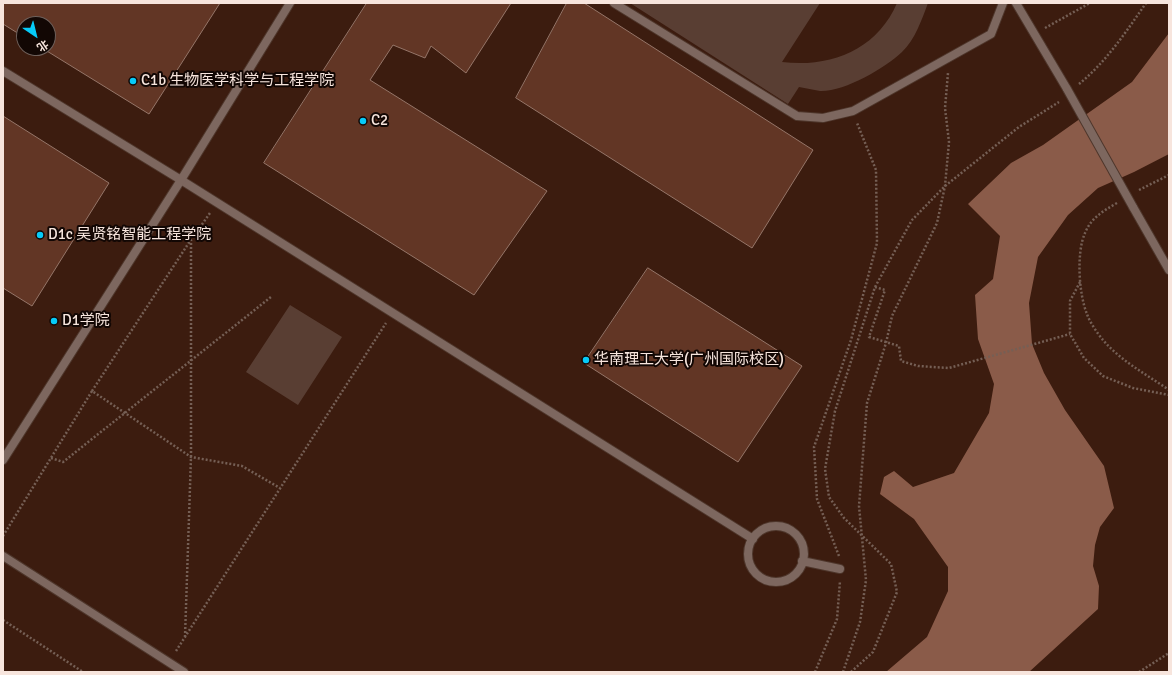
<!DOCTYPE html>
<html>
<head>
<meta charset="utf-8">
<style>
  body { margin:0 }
  #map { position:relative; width:1172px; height:675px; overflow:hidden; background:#32190e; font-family:Signika,"Noto Sans SC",sans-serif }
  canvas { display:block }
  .frame { position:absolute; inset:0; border:4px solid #f7e5dd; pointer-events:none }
  .north { position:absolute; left:16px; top:16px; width:40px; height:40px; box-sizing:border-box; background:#120704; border:1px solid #6e605b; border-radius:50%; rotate:145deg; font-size:11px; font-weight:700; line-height:16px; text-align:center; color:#f7e5dd }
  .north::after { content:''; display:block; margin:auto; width:14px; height:18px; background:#06cbf9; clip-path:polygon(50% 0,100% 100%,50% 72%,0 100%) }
</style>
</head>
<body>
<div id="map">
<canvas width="1172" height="675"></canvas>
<div class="frame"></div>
<div class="north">北</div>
</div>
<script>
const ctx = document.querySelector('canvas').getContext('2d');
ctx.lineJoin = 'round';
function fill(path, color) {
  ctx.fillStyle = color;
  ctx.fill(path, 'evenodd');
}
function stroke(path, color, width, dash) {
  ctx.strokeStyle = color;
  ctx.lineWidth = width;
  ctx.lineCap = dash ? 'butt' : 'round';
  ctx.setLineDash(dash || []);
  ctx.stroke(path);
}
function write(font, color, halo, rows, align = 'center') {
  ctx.font = font + ' Signika,"Noto Sans SC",sans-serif';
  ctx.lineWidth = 4;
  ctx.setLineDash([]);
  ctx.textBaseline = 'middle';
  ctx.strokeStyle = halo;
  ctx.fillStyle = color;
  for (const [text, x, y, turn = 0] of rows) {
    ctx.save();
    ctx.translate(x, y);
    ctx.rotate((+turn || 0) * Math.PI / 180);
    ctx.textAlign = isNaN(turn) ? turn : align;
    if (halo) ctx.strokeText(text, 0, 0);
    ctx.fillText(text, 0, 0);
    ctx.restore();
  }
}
const built = new Path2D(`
  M3 3H1169V672H3ZM24 24H48V48H24Z`);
const green = new Path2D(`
  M630 3H820L782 62C830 68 877 50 897 3H928C922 19 915 40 902 52 885 68 844 92 820 91 813 90 806 88 799 87L788 104Z
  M290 305 342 337 298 405 246 372Z`);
const water = new Path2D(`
  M1169 33V154L1134 172 1098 188 1068 215 1038 257 1029 303 1032 344 1044 373 1065 410 1104 466 1114 508 1100 527 1095 545 1093 566 1099 586 1098 609 1029 672H886L927 637 948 591V567L914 519 880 494 884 477 894 471 913 487 954 473 989 413 994 384 978 339 975 295 993 279 1000 236 968 204 1011 163 1043 145 1132 82Z`);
const building = new Path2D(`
  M3 3H220L149 114 42 48H48V24H24V37L3 24Z
  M367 3H511L466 73 431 46 425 58 393 45 370 80 547 191 474 295 264 163Z
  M567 3H584L813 150 752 248 516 98Z
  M3 116 109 183 32 306 3 288Z
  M648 268 802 366 738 462 584 363Z`);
const path = new Path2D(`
  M1045 28 1090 3
  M1079 84C1106 62 1126 32 1146 3
  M1139 190 1169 175
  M1117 203C1103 211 1091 218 1085 233 1076 253 1079 295 1087 314 1090 323 1098 334 1103 340 1122 362 1146 374 1169 390
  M1080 282 1070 301V334L1084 358 1103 376 1133 388 1169 395
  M875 287 885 290 869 337 899 346 901 361 918 366 949 368 1070 334
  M92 391 190 241
  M51 458 63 462 271 297
  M3 536 92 391 191 457 242 466 280 488
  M839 556 817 499 814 447 851 340 877 243 876 170 857 123
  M3 620 83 672
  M185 637 191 457V240L210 213
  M176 651 386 323
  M815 672 837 619 840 581
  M843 672 860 622 866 580 859 506 867 403 886 343 892 316 937 223 945 186 949 142 945 108 948 73
  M851 672 873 652 897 592 891 564 844 518 829 497 825 469 835 411 875 287 912 220 945 186 1019 127 1059 102
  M1139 672 1169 653`);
const service = new Path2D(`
  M614 3 797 116 823 118 853 111 991 34 1003 3
  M3 71 181 180 753 539
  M748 554a28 28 0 1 1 56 0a28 28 0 1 1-56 0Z
  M3 556 184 672
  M802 561 840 569`);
const minor = new Path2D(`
  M1016 3 1067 89
  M1133 207 1169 270
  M3 460 181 180 290 3`);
const minorBridge = new Path2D(`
  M1067 89 1133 207`);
const markers = [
  [133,81,4,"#06cbf9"],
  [363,121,4,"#06cbf9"],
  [40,235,4,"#06cbf9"],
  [54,321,4,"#06cbf9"],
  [586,360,4,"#06cbf9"]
];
const poiNames = [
  ["C1b 生物医学科学与工程学院",141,81],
  ["C2",371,121],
  ["D1c 吴贤铭智能工程学院",48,235],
  ["D1学院",62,321],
  ["华南理工大学(广州国际校区)",594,360]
];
fill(built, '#3c1c0f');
fill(green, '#593e33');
fill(water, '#8a5b49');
fill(building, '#623625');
stroke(building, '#957568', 1);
stroke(service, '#4e362b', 10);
stroke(minor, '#4e362b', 10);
stroke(path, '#755f55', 2.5, [2, 2]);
stroke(service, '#7d675f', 8);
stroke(minor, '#7d675f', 8);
stroke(minorBridge, '#4e362b', 10, []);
stroke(minorBridge, '#7d675f', 8);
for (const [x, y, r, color] of markers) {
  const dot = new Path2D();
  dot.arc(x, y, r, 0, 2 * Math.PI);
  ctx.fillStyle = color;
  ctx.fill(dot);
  stroke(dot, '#120704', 1.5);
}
write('15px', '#f7e5dd', '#120704', poiNames, 'left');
</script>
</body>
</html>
